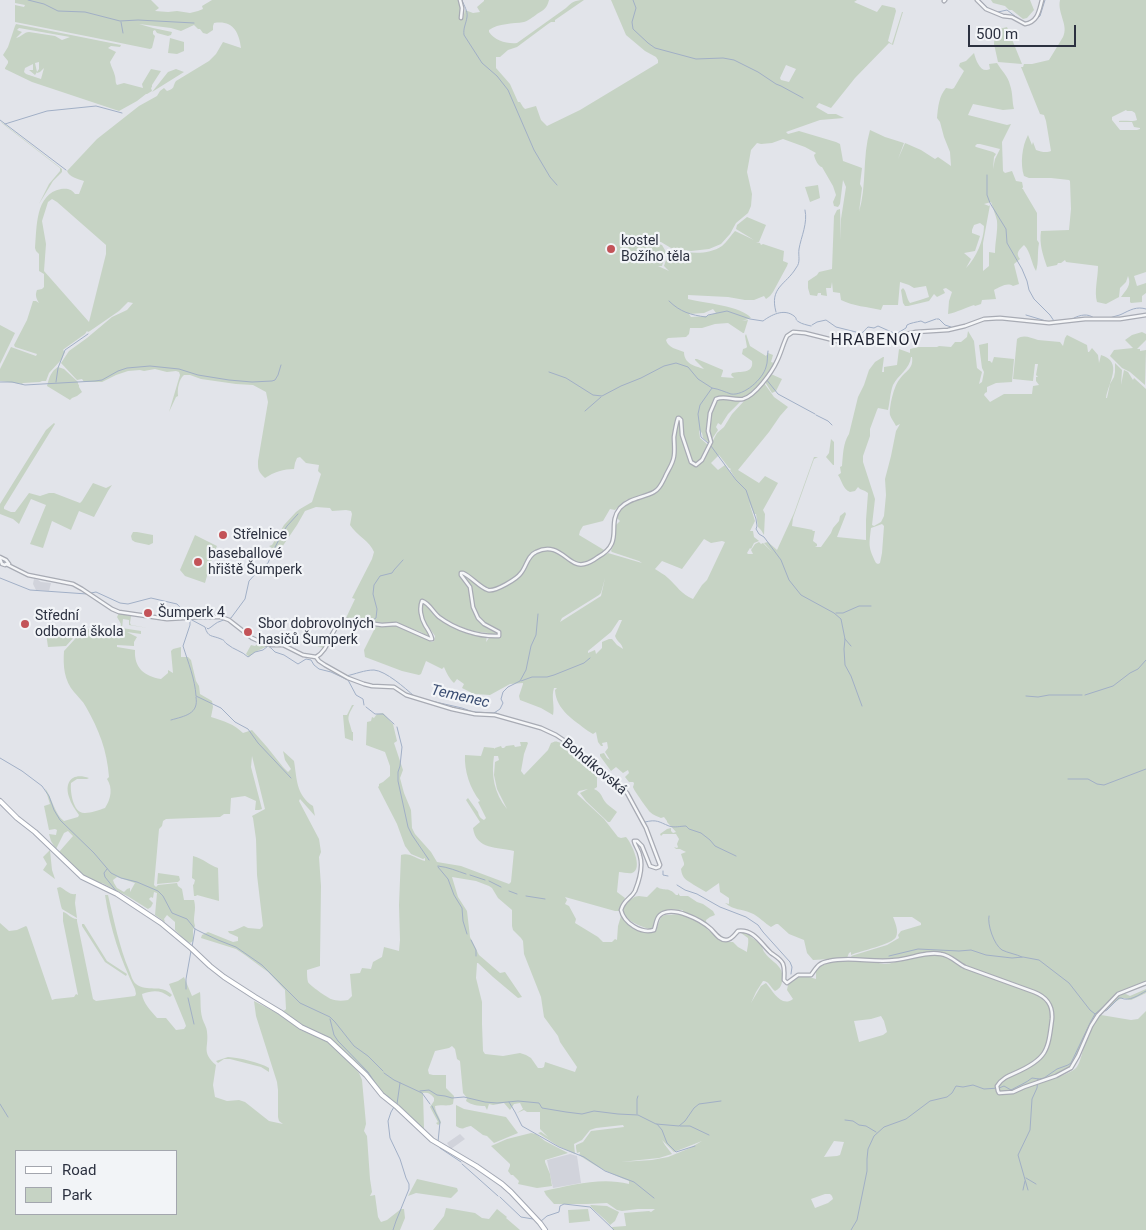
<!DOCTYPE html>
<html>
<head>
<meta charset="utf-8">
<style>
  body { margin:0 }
  #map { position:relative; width:1146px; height:1230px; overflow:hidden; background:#e2e4ea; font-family:Roboto,sans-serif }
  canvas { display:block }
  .legend { position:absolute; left:15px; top:1150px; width:162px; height:65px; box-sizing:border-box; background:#f2f4f7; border:1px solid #a3a6ae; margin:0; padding:6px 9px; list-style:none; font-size:15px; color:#2c3140 }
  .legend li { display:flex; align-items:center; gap:10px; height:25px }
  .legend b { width:25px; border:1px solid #a3a6ae }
  .scale { position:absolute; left:968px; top:25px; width:108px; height:22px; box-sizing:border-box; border:2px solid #2c3140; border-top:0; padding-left:6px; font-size:15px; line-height:18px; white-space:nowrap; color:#2c3140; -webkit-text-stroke:4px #f2f4f7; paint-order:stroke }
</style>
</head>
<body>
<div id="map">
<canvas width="1146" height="1230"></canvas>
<ul class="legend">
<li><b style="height:6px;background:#fff"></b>Road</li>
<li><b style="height:14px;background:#c6d3c4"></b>Park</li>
</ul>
<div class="scale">500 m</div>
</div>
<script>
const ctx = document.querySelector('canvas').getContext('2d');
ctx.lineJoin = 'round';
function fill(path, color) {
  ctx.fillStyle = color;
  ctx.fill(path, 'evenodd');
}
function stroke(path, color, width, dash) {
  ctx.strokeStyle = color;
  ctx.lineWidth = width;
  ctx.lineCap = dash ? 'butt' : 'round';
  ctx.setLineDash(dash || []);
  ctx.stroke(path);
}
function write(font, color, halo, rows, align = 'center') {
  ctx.font = font + ' Roboto,sans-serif';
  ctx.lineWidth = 4.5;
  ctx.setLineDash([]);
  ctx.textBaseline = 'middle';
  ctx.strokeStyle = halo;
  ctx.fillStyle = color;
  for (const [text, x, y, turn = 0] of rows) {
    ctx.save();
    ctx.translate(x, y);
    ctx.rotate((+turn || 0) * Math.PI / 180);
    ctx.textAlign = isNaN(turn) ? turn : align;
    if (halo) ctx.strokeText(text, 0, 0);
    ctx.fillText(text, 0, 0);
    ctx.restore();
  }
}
const built = new Path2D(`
  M34 579 38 580 41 582 51 583 49 591 36 590 33 584Z
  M460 1134 465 1139 451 1149 447 1143Z
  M570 1154 577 1156 581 1183 553 1188 547 1160Z`);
const green = new Path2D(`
  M15 0H151L159 8 155 11 168 12 177 11 190 13 198 11 203 9 202 6 212 0H459L461 8 460 19H463L465 10 473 13 480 12 477 7 484 1V0H549C547 8 544 10 537 14 533 17 528 21 524 22 512 24 499 23 489 30V32C495 41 507 44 517 43L566 8C572 2 575 0 584 0L555 20V22H551L548 24 517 47 508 50 500 57H496V68L510 84 518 102H520L523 107 525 109 536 106 541 120 547 126 580 110 658 63V60L656 57 645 51 626 35 611 0H857L854 2 877 12 882 5 895 8 896 11 888 41 892 44 902 12H903L893 45 889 43 855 78 831 108 819 103 816 107 828 114H836L844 118 820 120 786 132 788 134 799 131 836 142 840 144 843 161 862 168 860 184 862 188 859 212C867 186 862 157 870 130L885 137 904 143 898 159 905 143 921 150 935 159 938 157 951 166 950 152 944 137 940 122 937 118C938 107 939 96 946 88L952 89 954 88 964 71 959 66 960 63 966 61 974 53C976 61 981 74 990 69L989 64 997 63C1001 70 1008 76 1010 85 1013 93 1012 102 1014 109L1003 110 973 104 968 115 1007 125 1011 124 1002 142 1003 171 1005 173 1012 171 1016 181 1022 182 1023 187 1022 189H1023L1024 191 1037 213V240L1039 243C1037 254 1039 262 1036 271 1031 263 1031 252 1024 245 1019 250 1015 253 1020 259L1014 264 1019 284 1013 286C1007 282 1000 287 994 290L996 299 982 300 981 304 975 306 974 305C964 308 958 312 948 314L949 301 952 292 946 288 943 289 945 293 937 297 934 294 929 301 908 306H905L903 303 901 290 903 288C907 292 906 298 910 303L920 300 929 297 926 286 914 288 909 285 900 282 898 305H883L881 310C868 307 853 306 841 300L840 293 833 292 832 282 831 288H826L827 296 821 295V293H818L817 296 810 295 808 288V281L817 275 819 272 832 269 834 216 837 210 840 209 841 240V219L846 187 843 180 840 204 838 207 834 206 833 202 836 195 833 186 822 167C819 167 815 160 814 155L816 153 805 147 783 139 772 143 761 144 757 143 751 150 747 172 752 194 751 206 748 213 736 223 730 234 721 244 709 249 691 251 671 248 661 242 646 240 622 241C634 247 649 241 662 245L666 252 662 266H658L669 271 664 266 669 251 670 249C687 253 707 256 722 246 727 242 731 235 735 231L754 240 736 229 737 225 747 217 766 225 759 242H756L760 243 761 245 763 244 784 251 783 261 788 263 787 266 773 292 770 296 766 299 764 296 754 300H745L728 297 688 295V299C703 303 742 306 751 318L742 321 748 320 744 333H743L728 323 715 324 702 328H690L689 334 686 337 668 338 666 340C668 348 677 349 684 352 684 364 695 366 704 369L695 360V359H697L723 370V371L721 377 734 378 731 375 732 373C740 371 754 374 752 361L742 354 743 349 746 348 747 347 745 336 746 334 750 346 766 356 768 353 773 355 771 362 774 363V366C768 374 753 394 743 397 733 401 722 392 713 401L706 429 709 440V443L703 438 702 433 699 430 700 438 708 445 700 460 703 459 717 433 724 427 732 414 745 400 764 383 774 397 788 407 780 416 769 432 738 470 759 483 765 476 778 483 763 510 765 514 764 535 761 530 758 527 756 514H754L749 502 755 521 750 531H753L754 537 759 541 754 543 751 549 750 548 747 553 748 554H753L751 550 755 544 759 542 761 544 763 543 772 552 764 543 768 542 777 550 794 513 814 457H818L814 459 793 518 792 526 813 530 812 531H815L813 541 817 544V546L815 547H821L831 533 833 528 839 521 840 516 845 512 846 514 837 537 866 540V520L868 493 865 491 860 489 858 487 855 491 850 492C843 489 842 481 838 475L841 473 840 467 842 466C843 455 843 443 849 434L858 397 864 385 869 370 875 362 883 357H884L882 372H884V367L897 365 899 349 910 353V349L918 347H937L939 346 951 347 955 342H961L967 337 968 331 974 341 977 368 982 372 979 384 982 382 984 372 982 368 979 345 988 343V361H990L992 363 994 357 1014 359 1012 382 996 383 987 387V392L985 393 984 395 990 402 1004 394H1032L1033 386 1039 385 1036 381V377H1038L1036 375 1038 364H1035L1033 381 1013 379 1017 339C1024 334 1030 338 1038 340 1045 341 1053 341 1060 342L1063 346 1065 338 1067 335 1087 345 1088 352H1089L1092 348 1098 355 1099 363 1101 355C1124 362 1108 383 1106 398H1107L1110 384 1114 377 1115 372V363L1122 370 1121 385 1124 370 1128 372 1133 380 1134 378 1146 389V981L1132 988 1116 993 1117 994 1094 1019 1078 1055 1070 1067 1056 1075 1013 1091 1000 1092 998 1087C1004 1079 1011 1076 1020 1072 1048 1060 1049 1049 1052 1021 1054 1005 1049 997 1035 991L965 966C958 963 953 956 946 954 928 948 913 958 896 959 882 960 867 959 853 959L851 956 887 945 899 938 898 935 901 931 921 925V923L912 917H893C895 922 899 931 896 937 893 944 860 951 851 955V952L849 953 847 958 813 960 807 953 804 940 789 934 778 924H776L771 927C764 923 759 916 751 913 740 908 735 911 725 903L729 904V898L720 892 719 883 706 892C702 890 698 887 694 885 687 880 682 879 681 869L684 865V863L681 854 686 852 680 849H676L674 847 677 848 678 847 677 844 679 839 676 834H663L661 836 660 834 667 829 671 828V831L673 833 676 832 667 822V821L664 817 661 818C657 816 653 815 650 812 648 810 633 789 633 787 633 786 634 785 634 783L633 782H629L625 777 629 773 628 770 623 773 616 767 611 771 600 756V754L604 753 607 758 610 760 605 752 608 748 607 742 602 743 603 746H601L598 742 596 732 593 734 588 731C574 720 556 710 555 690L557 688H554C551 697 555 706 553 715L541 708 520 700 519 696 523 684V683L510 684 490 695 474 694 462 688 464 684 457 679 454 683C449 678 447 674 444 667L442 669 426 661 421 674 419 675 402 671 365 657 364 650 376 626H384L397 625 432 642 434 641 435 636 426 623 423 624 430 636 429 637 421 632 397 623H383L346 618 355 599 352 598 372 559 374 552C370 541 357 536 350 525L352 514 351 511 346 510 332 511 330 508 316 507 305 511 297 525 280 550 279 553 269 546 272 545 284 525 296 512 300 509 312 502 321 474 318 471 319 465 306 463 300 457 297 458 295 463 294 469C284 469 274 472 265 478 258 471 258 470 258 461L268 402 266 392 253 385 236 384 201 379 190 375H184C179 379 177 389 178 396L176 397 169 412 180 375 179 372 176 371 167 372 155 369 144 371 140 370 128 371 116 375 102 382H84L82 379 77 380 61 363 69 351 87 338 112 317 127 310 133 303 128 302 119 311 90 331 88 332 87 331 85 334 64 349 63 350 65 352 62 359 49 373 46 381H42L40 382 23 383 22 384 0 381V369L11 347 36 356 37 354 15 347 14 345 27 320 33 301H36L39 303C36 298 35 295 37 290L42 289 44 287V274L39 271V254L36 251 35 248C37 227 35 194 61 189 67 188 72 189 75 194H79L84 181C78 179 69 177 67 171L97 139 139 106 157 96 160 91 164 88 167 91C176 88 172 87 176 81L209 61 216 54 223 42 241 48C239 31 232 20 214 23L213 26V30L207 34 203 33 200 29H198L194 25 181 31 171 28 139 24 153 28 172 32 171 35 168 36 157 33 155 30 153 31V34L155 36 152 48 150 49 91 37V36V37L15 22V5L24 7 25 5 15 3ZM786 65 796 69 789 82 781 80 780 78ZM977 144H980L1000 149 995 159 993 169 994 157 996 154 993 152 976 147 975 146ZM52 199 57 202 106 245V254L89 322 44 271 46 244 42 221 48 202ZM991 202C992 205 997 219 997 221 998 231 995 242 995 253L989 252V266L983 271V243L990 205 989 206 984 204ZM980 223 984 226C984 240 976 258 966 268L971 259 964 253 975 251 980 236 972 233V230L974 225ZM713 309 716 313 706 316 691 317 689 314 704 313ZM911 357H912C914 369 905 371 899 380 894 386 889 407 890 415 891 418 894 422 896 426L900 424 896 431 891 456 885 479 886 495 884 516 881 522 874 526 872 525 875 499 863 462V456L870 436V429L877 410 878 408 888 410C890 402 890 393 893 385 898 375 910 369 911 357ZM719 455 729 468 731 469 730 470 737 481 725 465 718 470 711 463ZM635 497 638 498C627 502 620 507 617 518L620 521 616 525 614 544 611 551 612 552 639 561 642 563 608 553 587 565 581 566V563C589 561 597 556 603 552L604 550 579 535 580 531 583 526 603 521 610 509 615 510 626 500ZM882 524 884 526 882 553 880 563 878 564 876 563C868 547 869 545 871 528ZM704 539 711 543 722 541 725 542 707 580 702 585 693 599C681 594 677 586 668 578 664 574 659 572 655 569L662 561 682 569ZM605 578 601 596 560 622 562 618 599 595 601 593ZM434 614H438C453 625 470 632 488 633L489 638 486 642 487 636C468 638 448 625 434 614ZM619 620H622L615 636C617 642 622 643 623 649L617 645 612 639H609L602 642V648L596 654 595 650 588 653V651L611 632Z
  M991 0H1030L1034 10 1027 18 1023 19 1012 10H1009L1005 6 993 3Z
  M1060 0H1146V272L1134 276 1137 286 1146 283V293L1142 296V302L1131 303 1130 302V297H1121C1126 290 1132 285 1128 276L1126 282 1120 288 1119 297 1106 304 1097 302C1094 291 1098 278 1098 266L1066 262 1065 260 1061 263H1058L1057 265 1047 267C1043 255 1039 244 1041 231L1069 230 1071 209 1070 181 1069 180 1051 178H1029L1024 176C1020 164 1022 146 1028 135L1032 145 1033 142 1036 150C1041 152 1047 153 1051 151L1046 121 1044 115 1040 114 1021 67H1023L1024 64H1032L1049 60 1063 37C1069 25 1057 13 1060 0ZM1126 110 1127 111H1132L1135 113 1137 120C1133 122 1124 120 1119 121V122H1132L1134 127 1140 128V129L1137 130H1120L1112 120V117Z
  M16 24 121 45 120 47 111 46 108 48 116 52 110 62C111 67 114 71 115 76 116 80 115 82 117 85L124 83 143 88 142 84 151 69 161 71 152 85V87L151 88 152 91 147 94H146L137 101 119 111 32 82 5 69V68L8 63V61L3 55 8 47 15 26ZM19 28 70 37 62 40 55 36 29 32C24 32 21 37 16 38L22 32 17 30ZM39 62V69L37 72V73L40 72 44 68 41 79 26 74 24 72 25 68 33 64V70H29L35 75 37 72 35 63Z
  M1007 27 1022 64 998 62 994 44 995 30Z
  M170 38 184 42V51L177 54 168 53Z
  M176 69 184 72 152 92 168 72Z
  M0 121 62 169V172L53 181 39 204 49 184 60 171V168L3 124Z
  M818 185 820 198 810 202 805 187Z
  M0 325 15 333 0 364Z
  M1142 332 1146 334V340L1137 349H1140V351L1146 350 1145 385 1130 372 1122 368 1110 356 1114 350 1133 348 1125 340 1132 335Z
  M58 367 64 369 78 382V385L79 384V387L82 392 77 396 72 398 70 400 47 386C49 378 51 371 58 367Z
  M771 374 782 379 776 391 772 393 765 382Z
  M722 399 741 401 728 414 721 425 718 423 716 427 718 430 712 439C705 427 711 413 716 401Z
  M54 423 55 424 4 507V509L11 512H15L29 493 40 496 49 493H54L80 503 82 501 93 483 106 488 112 485 108 491 94 517 79 511 71 530 52 521 43 548 30 544 46 505 31 499 19 524 13 519 0 514V504L46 430Z
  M831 439 834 442V465H833L826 457 829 453Z
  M133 532H137L153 535V543L149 545 135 542 132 540 131 536Z
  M195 535 217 546 212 558 205 583 185 576 180 570Z
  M119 613 131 616 130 623 131 625 148 628 129 625V620L123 619 122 628 141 631V634L127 632 137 637 134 642V646L117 645V647L135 650C134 668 144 676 161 679L168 673V670L173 673 171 651 173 649 181 647V657H188L191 660 196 681 199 686 200 694 212 701 213 707 211 717C224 721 234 724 243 733L252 730 267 747 283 767 288 772 291 769 285 760 283 751 294 761C297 779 296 795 313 806L315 816 300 799 299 801 319 839 321 852 319 857 321 886 320 961V966L307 970C307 973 307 979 308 982 309 985 328 998 331 999 336 1001 342 1001 348 1000L352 996 350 974 360 973 362 968 371 969 373 962 382 957 384 947 399 951 400 940 399 905 401 855C409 852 417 859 425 861V858L423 859 411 854 405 846 397 824 378 787 379 786V784L383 782 390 776V766L385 752 366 745 367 722 371 721 372 717 374 718 377 714 383 713 393 724 397 741 394 743 403 770 400 778 404 793 411 810 412 828 415 834 431 852 437 862 461 866 509 884 511 882 514 851C498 847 476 850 473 828L480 822 466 800 468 798 478 812C479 816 480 818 484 820L486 818 478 802 480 801C470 789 464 770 465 755L481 756 484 747 494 748 495 749V748L501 746 502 748H504L506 746 514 745 515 747 521 746 520 742H527L528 743 524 754 521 771 524 775 548 750 551 743C554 742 555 741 558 742 567 744 589 764 597 771V787L594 789C603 793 601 798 607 804 610 807 614 809 617 812L610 822H608L586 801 580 793 588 789 579 791 577 794 604 819 618 837 621 838 626 837C631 842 644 869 632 873 629 874 623 872 619 872L617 892 625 898 619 911H615L565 897 567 900 565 904 569 906 576 919 575 923 598 937 603 942H612L615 939 617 940 618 926 621 916C630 926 642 936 656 930L661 917 665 915 682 914 683 910C668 909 655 908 654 927L649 929C639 926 612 916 628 902 631 899 635 896 639 896 641 896 644 897 647 897L657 887C665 892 668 886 676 895H678V893L680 896H688L697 902 703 904 713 911 715 915 710 917 706 920 707 929 724 942H733L738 947 747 952C747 948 749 944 748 938L741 933 742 932 747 933C751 938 758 941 762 946 763 949 763 951 765 953 773 964 785 965 782 982 781 987 779 989 775 991 770 987 769 981 763 981L756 992 751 1003 761 986 766 983C773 991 781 1008 793 999L787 990 788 985 798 976 809 977 816 979V970C827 958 853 960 868 961 873 962 878 963 884 964 887 964 892 963 895 962 910 960 922 953 937 954 949 955 955 963 964 968L1034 993C1041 996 1048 1000 1051 1008 1054 1017 1047 1049 1041 1056 1032 1066 1021 1067 1011 1074 1005 1077 1001 1082 996 1086L997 1092C1001 1095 1006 1095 1012 1093 1018 1092 1023 1088 1029 1086 1039 1083 1069 1075 1076 1068 1080 1064 1083 1049 1085 1043 1092 1022 1105 1004 1124 993L1130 996 1146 989V993L1131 1000C1128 1000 1126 998 1123 998 1119 998 1103 1012 1101 1015L1131 1020 1138 1019 1146 1011V1230H613L612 1227 626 1226 624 1213 649 1211 651 1212 655 1209H638L622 1211 617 1210 607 1203 587 1204H554L546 1195 544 1191C572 1185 601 1177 629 1184V1181C610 1174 595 1166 579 1155L580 1153V1152L577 1153 576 1148V1145L583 1142 591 1131 624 1127 623 1125 596 1128 590 1130 582 1140 574 1144 575 1154 558 1146 538 1133 541 1132 548 1137 540 1129V1112H527L524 1110 517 1113 523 1109 520 1103 514 1104 510 1110 504 1103 493 1105 489 1104 487 1110 485 1106C478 1106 471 1105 466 1101L467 1098 463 1093 460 1061 457 1059 455 1049 452 1046 449 1048 435 1051 428 1070 429 1074 433 1075H446V1088L454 1096 453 1104C447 1107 441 1104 435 1106 435 1112 440 1117 441 1123L438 1125 436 1123 438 1122 430 1107 434 1101V1098C431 1094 428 1092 423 1093L424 1128 422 1129 384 1096 332 1040 303 1026 283 1011 285 1010 286 1009 285 990 268 972 245 955 236 949 201 938 202 935 208 932 233 942 238 941V937L229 933 228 931H233L244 926 248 928 260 929 263 926 257 875 256 839 253 818 252 816 265 809 252 756 251 767 262 809 259 810H255L256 801 245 796 231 798 230 814H224L220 817 166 819 163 821 162 826 159 829 154 885 156 887 158 885 177 883 178 886 182 889 184 900H194C197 911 192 917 195 926L193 930V941L190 943 185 940 175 930V922L167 915 164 919 165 922 155 915 157 893 154 892 153 898 151 897 149 899 153 903 151 907 148 909 129 897 102 883 100 884 83 876 59 852 73 836 68 831 64 833 56 849 51 841 49 834 56 835 57 830 55 829 49 830 44 806 50 804 45 788C52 798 55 815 64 821L78 817 79 815C75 809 71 804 69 797 64 781 73 772 89 778L87 779H77L71 783C70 791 73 814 85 813 91 813 99 810 105 808 111 799 113 788 107 779L109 777C107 750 99 730 86 707 83 701 78 697 74 692 64 680 63 666 64 651L85 628C98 633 111 636 124 632L120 631 121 624 117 617ZM494 756H498L499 760 495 762 494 775 497 789 507 809C494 793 491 775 494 756ZM117 877 135 883 130 892V888L127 889 124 892 117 888 114 883 113 880ZM452 877 476 881 489 886 492 888 498 898 512 910V926L513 930 521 938 523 941 524 954 541 997 544 1017 558 1036 560 1042 577 1067 575 1072 545 1062 544 1067 542 1068H538L531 1058 526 1055 520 1053 503 1056 485 1054 483 1051 482 1024V1002L476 978 477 963H478L493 977 518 998 522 997 505 972 500 973 479 955 470 937 467 911 458 897ZM881 1016 884 1021 887 1032 883 1035 859 1042 854 1021 871 1019ZM662 1140 674 1152 702 1141 690 1148 668 1157 652 1160 621 1162 659 1158 672 1154 665 1145ZM834 1141 844 1142 840 1155 837 1156 824 1157ZM825 1194H830L832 1196 833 1199 828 1203 815 1208 811 1199Z
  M52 630H75V636L66 646 48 647 46 633 47 631Z
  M311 635 327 641 323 648 308 643Z
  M259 643 268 646 255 652 249 657 246 654 251 645 255 646Z
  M352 705H354C345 720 349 718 352 732H353V741L345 738 343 715H347Z
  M50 850 52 870 55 879 43 870 47 864 43 857Z
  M193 856C204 859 209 865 218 868L219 901 197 895 196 896H194L193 885 194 884 195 880 192 878Z
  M158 873 179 876 180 880 178 882 157 884Z
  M60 887C66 890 69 895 76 894L75 903 77 918 62 909 61 906 57 888Z
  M105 895H108C114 920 119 946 129 970 131 974 132 981 136 984 147 993 161 983 172 995L170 997C160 990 154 990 142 994 143 1003 151 1011 157 1018H166L176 1030 184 1029 186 1026 185 1023 169 984 178 981 184 977 192 996 200 992C201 1000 200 1009 202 1017 203 1022 207 1027 207 1032 209 1048 201 1052 216 1065L213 1085 215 1097 227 1101 239 1100 245 1102 269 1121 283 1124 279 1121 278 1117V1090L277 1082 256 1016 254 1001 279 1014 301 1030 328 1042 353 1066 359 1073 362 1080 366 1124 364 1131 367 1136 370 1179 372 1192 370 1196 375 1195 378 1217 381 1222 387 1220 401 1209H404L405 1218 400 1230H0V923L9 931 17 930 26 926 27 927 52 1000 55 999 74 997 76 994 78 995 63 921V912C68 913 71 919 77 919V921L93 999 96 1001 135 996 136 994 135 989C120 959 110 928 105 895ZM16 1151H176V1214H16Z
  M82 924H84L107 961 127 974 126 976 105 962 82 926Z
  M228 1057C240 1058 259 1062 269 1068V1072L261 1067 230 1059H224L218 1063 216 1061Z
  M456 1105 464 1109 506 1117 518 1133 494 1143 487 1136 483 1135 471 1126C463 1127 464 1131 456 1126Z
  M531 1133 536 1134 545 1141 568 1153 545 1160V1162L550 1174 552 1186 537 1188 518 1184 519 1181 513 1175H511L508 1171 510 1166V1164L491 1146 507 1139Z
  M417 1179 457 1188 458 1191 451 1198 416 1193 408 1196Z
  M591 1205 607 1206 619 1212 615 1221 610 1225C604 1218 597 1213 590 1206Z
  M446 1208 475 1213 482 1218 489 1219 497 1209 507 1217 506 1218 520 1230H433L444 1216Z
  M588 1209 590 1221 569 1223 568 1210Z`);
const stream = new Path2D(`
  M28 0 44 4 58 11 85 12 120 21 138 20 194 23
  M462 0C464 6 468 11 467 17 466 24 463 28 464 35L482 63 497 76 508 90 534 150 550 177 557 185
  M633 0 636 8 632 22 633 29 648 43 655 48 696 59 723 58 734 60 758 72 776 84 781 86 803 98
  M980 0 988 8
  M998 12 1007 10 1020 20
  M1036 19 1040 16 1045 0
  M121 22 123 33
  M0 120 66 170
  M5 124 47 111 96 106 122 113
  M987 175V195L990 203 1006 229 1007 243 1022 269 1027 281 1029 290 1034 299 1050 315 1054 321
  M669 301C680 312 691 315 706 317L708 315 727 311 750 319 763 321C771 315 784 308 794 316 798 319 794 319 799 322 802 324 807 325 811 326
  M776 312C769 287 786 285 796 268 801 262 798 256 799 249 801 237 808 223 805 210
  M1026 315 1046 321
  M1074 318C1080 315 1088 313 1094 318
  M1110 318C1114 316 1118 316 1122 314 1130 310 1137 306 1146 309
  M937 319H939L945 325 951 327
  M812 325 817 322 826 320 836 327 856 332
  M858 333C864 334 864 330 868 327L874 328 878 326 896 334 906 328 907 325C910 323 917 322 921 321L925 323 936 319
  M549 372 566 378 593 395 602 396 621 386 641 378 664 366 676 363 688 367 698 379 712 388
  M766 379 778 394 815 414
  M0 382H12L25 385 95 381 102 380 118 371 127 368 150 366 179 369 198 375 229 380 252 382 272 381 275 380 278 375 281 365
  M56 382 58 368 65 350 88 334
  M585 411 601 397
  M816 415 828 421 832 425
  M708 443 701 437 698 414 700 405 712 388C719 389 725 392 731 394 744 396 763 379 766 367 768 362 767 356 768 351
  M711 446 736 480 746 490 756 519 757 526 756 529 759 534 764 537 781 560 789 580 801 595 834 613 841 619 845 639 844 649 845 665 851 676 862 706
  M0 578 30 590 87 594
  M91 593 96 592 120 603 128 604 151 598 177 604 188 616
  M836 613H843L859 606H871
  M190 619 205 627C208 638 212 635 221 639 226 641 223 641 227 644 234 650 242 651 248 657L255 652 263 650 268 646 271 648 275 652 284 655 298 664 306 659 311 660 314 665 319 669 331 672 348 680 356 695 363 699 364 705
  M346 619 371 621 376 618 377 609 373 594 374 585 380 576 392 573 394 570 403 560
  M190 620V625L183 646C188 662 195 679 196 696L221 708 235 722 248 729 258 743 291 778
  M207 628 208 629C212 627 216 622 221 621 225 619 227 620 231 618L245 599 249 581 258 571 268 563 273 551 283 532 287 526 298 514
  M845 639 851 646
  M346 676C356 674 364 670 374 670 386 671 405 688 414 696
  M521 681 532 677H547L554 675 584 663 590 658
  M1085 695 1113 686 1130 673 1138 669 1146 660
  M1026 696 1038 697 1049 695H1082
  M422 699 462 708 473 712 496 713 506 717
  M366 707 375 714H383L394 724
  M494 713 500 709 503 703 501 699 503 692 508 687 520 681 526 670 531 646 536 635 538 614
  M171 720C185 716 199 714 196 697
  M519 721 537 726
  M397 727 402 747 400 766 398 772V781L408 827 412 835 429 860
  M582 752 605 772
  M0 758 22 771 42 786 49 796 54 810 60 820 94 853 111 873 121 878 137 882 158 891 163 896 172 913 187 919 195 929 203 933 218 940 236 947 262 965 300 1003 330 1017 335 1022 354 1046 368 1056 383 1071
  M1068 779H1088L1097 784 1104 785 1146 769
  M620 785 628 792
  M633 802 646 826
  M645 822C657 819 659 822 669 826 674 828 681 826 686 826L689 829 701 833 710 840 715 846 736 856
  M438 866C448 867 457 871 466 874
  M438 867 448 879 454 895 462 908 463 921 467 934
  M107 869 104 873 105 877 117 892
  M663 871V875L668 876
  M470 875 485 880
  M489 881 501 887
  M677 885 685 890 697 894 720 907 746 917 758 925 763 932 790 962 792 967 791 974
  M509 891 517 894
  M526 896 545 899
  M989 916C987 924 994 945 1002 950 1008 953 1016 954 1022 957
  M471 940 476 950V956
  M192 947 195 929
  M889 956 918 949 959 951 971 950 986 955 1012 958 1023 957 1039 960 1069 983 1090 1010 1095 1014
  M186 989V979L191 951
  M188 998 194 1024
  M330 1019 334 1035 338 1041 368 1072 380 1090
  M384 1073 394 1080 422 1093 430 1104
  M420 1091 429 1090 437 1095 445 1096 452 1098 464 1097 485 1102 497 1103 518 1101 539 1103 542 1108 566 1112 582 1114 594 1111 618 1114 638 1115 656 1124 679 1126 685 1121 694 1108 699 1104 721 1101
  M383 1093 390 1098
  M509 1102 515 1112 522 1126 559 1147 584 1157 605 1171 634 1182 654 1198
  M0 1104 8 1117
  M397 1104 400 1083
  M432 1106 440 1122 438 1142
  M637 1114V1099L638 1096
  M845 1120 853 1121 859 1125 866 1126 876 1132
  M657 1124 662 1130 667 1143 676 1152 695 1146
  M680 1126H690L709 1135
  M440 1148 461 1162
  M462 1164 498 1196
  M1026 1178 1036 1184
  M1023 1190 1025 1181
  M1028 1190 1018 1155 1030 1130 1032 1099 1037 1088 1038 1079
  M500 1197 521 1217 533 1219 536 1222
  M540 1222 547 1216 559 1212 560 1206 564 1204 590 1207 614 1230
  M393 1230 396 1221 409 1189V1184L406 1178 400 1159 390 1138 388 1121 391 1112 394 1107
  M851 1230 857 1220 867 1171V1159L868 1149 874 1136 884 1127 906 1119 930 1101 947 1097 952 1093 956 1086 963 1087 973 1085 984 1089 999 1088 1004 1086 1011 1090C1018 1086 1026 1083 1032 1078L1039 1079 1044 1078 1057 1069 1068 1065 1071 1063 1091 1021 1095 1014 1102 1008 1105 1011 1107 1010 1119 998H1121C1129 1002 1139 995 1146 991`);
const minor = new Path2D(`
  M460 0 462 8 461 18
  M977 0 986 9 1003 16 1012 17 1025 24C1038 22 1039 11 1042 0
  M944 1 945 0
  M0 557 6 560 9 564
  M0 559 2 564 5 565 7 564
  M6 564 28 575 73 584 82 589 112 609 119 612 167 619 200 617H221L229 620 252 638 265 644 272 645H283L303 655 316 657
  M461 573H463C472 577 479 587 488 590 495 592 517 579 521 573 527 566 527 556 536 552 560 540 568 568 584 564 589 563 594 560 598 557 625 542 606 525 620 508 629 498 643 498 654 492 660 489 662 483 665 477 668 470 673 464 674 456 675 450 674 443 674 437 675 431 676 424 678 418H679L681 420 682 435 691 462 696 465 702 460 711 442 708 431 710 413 716 399C725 395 734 401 743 399 755 396 772 372 777 361 781 353 783 344 787 336L793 332 805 333 845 343 856 340 897 336 916 332 948 330 965 326 984 319 1000 318 1049 323 1085 319H1120L1146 315
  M316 657 319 661 325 665 348 678 364 684 372 686 394 687 406 695 452 709 475 714 495 715 541 728 556 735 568 743 623 789 627 793 646 828 660 865 659 867 656 868 650 866 642 846 637 841H634C635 846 639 850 640 856 643 866 639 881 635 891 631 899 624 899 621 910 624 923 641 934 654 930 656 925 656 918 660 915 673 905 701 920 711 929 715 933 719 940 726 940 732 940 735 934 738 931 754 929 761 944 771 953 775 956 781 959 783 964 785 969 784 975 784 980L787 983 798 975H811C817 967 818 963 829 961 850 956 873 963 895 960 911 959 925 951 941 954 950 955 957 963 965 967L1034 992C1047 997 1053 1005 1052 1019 1048 1051 1047 1059 1015 1073 1008 1076 1001 1079 997 1086L998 1091 999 1093 1013 1092 1024 1087 1056 1076 1071 1068 1078 1056 1091 1026 1098 1015 1118 994 1146 983
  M316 657C331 649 330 625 346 620L382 625 396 624 430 639H432C431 634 428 630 425 625 421 618 419 608 422 601 429 603 433 612 439 617 455 629 478 637 499 636V632L484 624 478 618 473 607 470 587 461 575V573`);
const major = new Path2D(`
  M0 801 17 818 35 832 82 877 117 894 161 923 191 948 210 966 224 977 255 997 280 1012 301 1027 329 1040 366 1075 382 1095 397 1107 432 1140 476 1166 502 1184 511 1192 540 1223 545 1230`);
const markers = [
  [611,249,5,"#c35358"],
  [223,535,5,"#c35358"],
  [198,562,5,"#c35358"],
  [148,613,5,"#c35358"],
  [25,624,5,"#c35358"],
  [248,632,5,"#c35358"]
];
const poiNames = [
  ["kostel",621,241],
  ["Božího těla",621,257],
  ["Střelnice",233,535],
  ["baseballové",208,554],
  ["hřiště Šumperk",208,570],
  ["Šumperk 4",158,613],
  ["Střední",35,616],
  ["odborná škola",35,632],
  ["Sbor dobrovolných",258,624],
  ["hasičů Šumperk",258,640]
];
const streetNames = [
  ["Bohdíkovská",594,767,40]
];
const waterNames = [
  ["Temenec",460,697,13]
];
const quarterNames = [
  ["HRABENOV",876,341]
];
fill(built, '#d1d3db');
fill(green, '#c6d3c4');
stroke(stream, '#a1afc6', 1);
stroke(minor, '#a8abb4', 5);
stroke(major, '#a3a8b4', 6);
stroke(minor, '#f5f6f8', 2.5);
stroke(major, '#fff', 4);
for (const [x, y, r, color] of markers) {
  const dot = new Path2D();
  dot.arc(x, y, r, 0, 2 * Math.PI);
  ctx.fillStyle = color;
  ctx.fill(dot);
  stroke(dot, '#f2f4f7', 2);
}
write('14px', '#2c3140', '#f2f4f7', poiNames, 'left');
write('14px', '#2c3140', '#f2f4f7', streetNames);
write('italic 15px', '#394c71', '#f2f4f7', waterNames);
ctx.letterSpacing = '1px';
write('16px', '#1e2231', '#f2f4f7', quarterNames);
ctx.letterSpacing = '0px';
</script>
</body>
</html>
